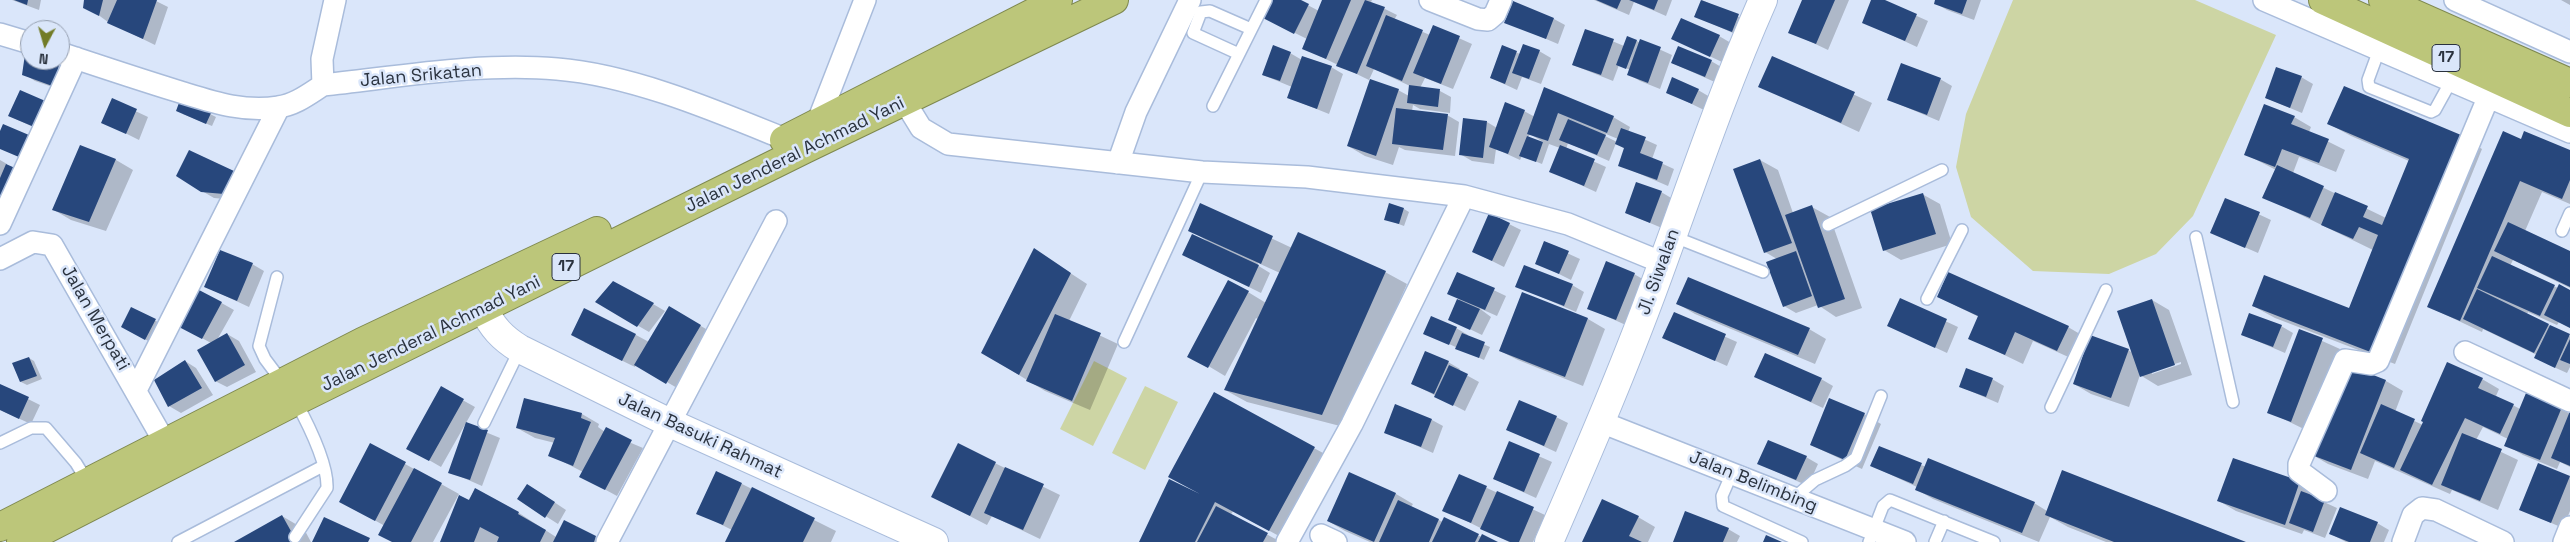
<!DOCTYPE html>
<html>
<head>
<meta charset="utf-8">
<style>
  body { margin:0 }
  #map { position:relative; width:2570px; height:542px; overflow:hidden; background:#dae6fa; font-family:"Space Grotesk",sans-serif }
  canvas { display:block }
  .north { position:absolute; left:20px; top:20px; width:50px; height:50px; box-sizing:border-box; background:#dae6fa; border:1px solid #949eaf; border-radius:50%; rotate:186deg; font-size:14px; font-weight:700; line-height:20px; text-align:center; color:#2a323e }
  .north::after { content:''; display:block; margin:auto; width:18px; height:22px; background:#727c27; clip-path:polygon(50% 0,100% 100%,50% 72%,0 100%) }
</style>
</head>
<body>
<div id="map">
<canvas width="2570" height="542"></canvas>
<div class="north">N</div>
</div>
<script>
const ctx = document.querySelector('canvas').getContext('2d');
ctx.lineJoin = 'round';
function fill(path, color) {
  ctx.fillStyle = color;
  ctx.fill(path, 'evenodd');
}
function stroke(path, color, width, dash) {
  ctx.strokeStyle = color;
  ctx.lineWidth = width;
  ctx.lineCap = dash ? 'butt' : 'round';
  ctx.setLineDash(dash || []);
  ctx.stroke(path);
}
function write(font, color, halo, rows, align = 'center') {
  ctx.font = font + ' "Space Grotesk",sans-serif';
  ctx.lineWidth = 5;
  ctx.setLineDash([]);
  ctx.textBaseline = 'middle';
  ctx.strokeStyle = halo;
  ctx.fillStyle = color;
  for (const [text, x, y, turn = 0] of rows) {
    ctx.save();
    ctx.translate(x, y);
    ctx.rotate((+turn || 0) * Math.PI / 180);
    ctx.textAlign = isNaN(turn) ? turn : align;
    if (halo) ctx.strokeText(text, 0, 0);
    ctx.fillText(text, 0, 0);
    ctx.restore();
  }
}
const green = new Path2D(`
  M2013 0H2195L2276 35 2193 216 2156 254 2109 274 2033 271 1971 217 1956 167 1966 114Z
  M1094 361 1127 378 1093 446 1060 429Z
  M1145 386 1178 402 1145 470 1112 453Z`);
const shadow = new Path2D(`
  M12 0H41L39 10Z
  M85 0H154L168 7 155 45 108 22 97 14Z
  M1272 0H1298L1319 11 1323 0H1372L1371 2 1397 15 1394 20 1430 35 1434 27 1472 44 1453 89 1425 78 1420 88 1440 91 1451 97 1450 113 1420 109 1413 105 1412 111 1447 115 1459 122 1455 156 1405 150 1399 147 1393 165 1365 156 1348 146 1398 90 1409 96 1410 86 1374 69 1369 80 1303 48 1307 39 1275 23Z
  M1594 0H1672L1666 16 1634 2 1629 15Z
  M1702 0 1750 22 1744 38 1695 16Z
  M1804 0H1849L1828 50 1790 32Z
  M1873 0H1881L1928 21 1917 47 1863 22Z
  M1936 0H1981L1974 20 1947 10 1935 3Z
  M2561 0H2570V5Z
  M1554 19 1565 25 1558 44 1506 22Z
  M1586 30 1624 46 1637 41 1640 43 1641 41 1672 55 1660 89 1640 81 1628 74 1630 70 1619 65 1613 81 1573 65Z
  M1719 36 1731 43 1722 62 1673 39Z
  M1503 47 1520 54 1539 51 1551 58 1541 84 1522 77 1517 90 1491 78Z
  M1290 53 1302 60 1331 67 1343 74 1329 114 1289 98 1292 87 1263 75Z
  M30 57V60H39L59 66 70 73 67 92 35 81 24 74Z
  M1773 57 1872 103 1859 132 1760 86Z
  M1711 61 1723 68 1717 83 1672 63Z
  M2301 77 2313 84 2302 113 2266 98Z
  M1940 79 1952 86 1939 121 1889 100Z
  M1545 89 1613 117 1630 127 1628 132 1657 145 1652 159 1674 169 1668 186 1619 165 1625 149 1616 143 1609 161 1568 143 1566 149 1606 167 1596 192 1550 171 1560 148 1549 144 1542 164 1522 156 1520 160 1496 149 1494 164 1472 161 1460 154 1487 122 1497 128 1524 111 1535 117ZM1530 134 1543 142 1542 143 1528 138ZM1606 134 1618 139 1617 142 1605 136Z
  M1698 90 1710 97 1704 110 1667 92Z
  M20 92 51 135 9 116Z
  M112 100 148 117 139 140 103 122Z
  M183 114H210L216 117 212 126Z
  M2294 117 2311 127 2309 132 2345 150 2336 172 2299 157 2293 173 2386 218 2409 161 2351 136 2329 124 2460 136 2482 149 2395 364 2275 318 2253 306 2349 309 2373 250 2264 197 2276 170 2245 154Z
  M2521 140 2570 151V204L2542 192 2525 231 2570 252V288L2513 260 2510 266 2558 288 2570 291V328L2559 322 2557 325 2528 312 2527 314 2570 336V367L2567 373 2547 364 2537 355 2483 329 2482 332 2429 307Z
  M81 147 116 160 133 170 106 231 71 220 54 210Z
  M189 152 245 179 236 200 214 198 202 191Z
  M0 160 7 164 0 197Z
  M1760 160 1778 170 1793 213 1812 207 1830 217 1862 308 1836 317 1818 305 1796 313 1784 306 1777 259 1765 252Z
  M1661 192 1673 199 1662 228 1626 213Z
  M1922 194 1940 204 1952 244 1901 260 1884 250Z
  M2226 199 2271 220 2258 253 2212 233Z
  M1201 205 1292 248 1385 272 1407 284 1344 427 1247 402 1225 390 1258 319 1256 318 1225 376 1205 364 1248 292 1266 303 1280 273 1258 263 1257 265 1270 273 1261 293 1184 255 1207 241 1190 230Z
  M1404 209 1409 212 1404 226 1385 219Z
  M1509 224 1521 230 1504 267 1474 252Z
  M1545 243 1580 259 1571 280 1537 263Z
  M1035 250 1087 284 1069 321 1118 344 1090 410 1045 391 983 353Z
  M252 264 264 271 249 307 206 287Z
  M1458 273 1506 296 1497 316 1479 308 1491 317 1482 335 1449 319 1459 299 1449 293Z
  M1634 274 1646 281 1628 326 1588 308Z
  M1572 285 1584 292 1576 312 1516 286Z
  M200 291 234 310 217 340 227 334 239 341 256 372 227 387 215 381 211 343 180 326Z
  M1523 294 1588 319 1605 329 1583 386 1518 360 1500 351Z
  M1938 297 2068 327 2085 337 2075 360 2033 341 2023 364 1969 338 1979 317Z
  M1900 300 1958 327 1947 353 1889 326Z
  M2152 300 2169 310 2192 375 2158 386 2140 375 2129 407 2091 394 2074 384 2128 350 2133 353ZM2181 362V364L2152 374V371Z
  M597 302 653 304 665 311 649 332Z
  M1678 304 1809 329 1826 339 1815 364 1695 314Z
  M132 308 167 327 157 346 134 333Z
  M670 308 718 336 684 392 636 364 635 367 584 342 636 335 649 342Z
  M1674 314 1737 342 1727 366 1664 338Z
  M2281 326 2293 333 2285 353 2243 335Z
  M1456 328 1468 335 1467 337 1490 347 1484 360 1425 333Z
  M2300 331 2340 349 2308 431 2269 412Z
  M29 358 34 361 42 379 27 385 21 382Z
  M185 361 196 368 213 395 181 413 169 406 156 380Z
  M1448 362 1460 369 1459 371 1479 382 1465 411 1413 384Z
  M2346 365 2386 381 2403 391 2395 412 2423 425 2482 379 2499 389 2496 396 2520 409 2561 408 2570 414V467L2560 462 2557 469 2523 455 2506 445 2508 439 2483 427 2476 440 2518 460 2498 510 2452 490 2450 494 2375 461 2368 479 2328 464 2311 454Z
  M1756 377 1821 379 1833 386 1823 408Z
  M1992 379 2004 386 1998 403 1961 387Z
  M0 385 40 405 31 424 0 410Z
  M441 388 475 407 441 467 408 448Z
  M1214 394 1336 460 1290 542 1233 511 1231 515 1281 542H1140L1201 497Z
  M582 414 599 424 598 427 605 432 643 448 617 496 593 483 583 472 550 455 555 443 535 438 517 428Z
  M1864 414 1881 424 1862 469 1811 445Z
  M1556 417 1568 423 1556 452 1508 430Z
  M1432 420 1443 426 1433 453 1386 432Z
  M466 424 500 438 482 486 450 472Z
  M1509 443 1552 462 1536 498 1494 479Z
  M371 445 459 494 433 542H393L385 526 358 511Z
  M958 445 1060 495 1040 539 992 516 987 525 933 497Z
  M1806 457 1818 464 1808 486 1759 464Z
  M1921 465 2034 503 2047 511 2243 542H2106L2068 527 2050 517 2039 542 1933 499 1916 489 1917 487 1872 466Z
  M2539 465 2570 477V511L2563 528 2521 510Z
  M1350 474 1396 494 1413 504 1411 507 1443 522 1495 542H1370L1345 531 1328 521Z
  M1459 475 1545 515 1533 542H1509L1444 510Z
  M2300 482 2317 492 2315 498 2337 508 2325 538 2304 530 2302 534 2236 511 2219 501Z
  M742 484 836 531 831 542H726L732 530 698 513Z
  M475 490 519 513 556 537 564 522 604 542H441Z
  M539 492 566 510 558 524 519 499Z
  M282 516 304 529 311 542H237Z
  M1638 517 1655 527 1648 542H1584Z
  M2377 523 2389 530 2384 542H2346L2331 534Z
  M1728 529 1740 536 1737 542H1674Z`);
const building = new Path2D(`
  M14 0H28L27 5Z
  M84 0H103L99 16 83 8Z
  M117 0H157L143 39 107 23Z
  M1270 0H1301L1309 4 1294 34 1261 17Z
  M1322 0H1351L1326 59 1302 49Z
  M1365 0 1385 7 1357 74 1336 66Z
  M1596 0H1621L1617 9Z
  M1629 0H1658L1654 10Z
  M1701 0 1739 14 1732 32 1694 17Z
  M1802 0H1835L1816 44 1788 33Z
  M1871 0H1885L1917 14 1905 41 1862 23Z
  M1935 0H1967L1962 14 1934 4Z
  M1513 1 1554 18 1546 39 1504 23Z
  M1386 15 1423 30 1402 81 1366 66Z
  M1681 18 1720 35 1710 57 1671 39Z
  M1433 25 1460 36 1441 84 1413 73Z
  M1585 29 1614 39 1601 75 1572 65Z
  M1627 36 1637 40 1626 69 1616 65Z
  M1640 39 1661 47 1648 83 1627 75Z
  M1523 44 1540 50 1529 79 1512 73Z
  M1273 45 1291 52 1280 81 1262 75Z
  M1502 45 1517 51 1505 84 1490 78Z
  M1678 46 1712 60 1705 77 1671 63Z
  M25 54 30 56V60H43L59 65 55 87 22 75Z
  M1302 56 1332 66 1317 109 1287 98Z
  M1772 56 1855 92 1841 123 1758 87Z
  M1901 63 1941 78 1927 115 1887 100Z
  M2276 67 2302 76 2290 108 2265 98Z
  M1672 77 1699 89 1692 104 1666 93Z
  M1370 79 1399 89 1376 156 1347 146Z
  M1409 85 1440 89 1438 107 1407 103Z
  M2344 86 2461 135 2373 353 2252 306 2264 275 2349 308 2378 235 2359 227 2353 239 2321 225 2335 192 2368 206 2363 217 2382 225 2409 159 2327 124Z
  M1544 87 1614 116 1607 133 1558 113 1548 141 1527 134Z
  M20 90 50 103 39 129 8 116Z
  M112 98 137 109 126 134 101 123Z
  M180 100 211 113 206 124 176 111Z
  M1505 102 1525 110 1508 154 1489 147Z
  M2264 104 2295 116 2291 124 2329 139 2319 163 2282 149 2275 167 2244 155Z
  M1396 108 1448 114 1443 150 1392 144Z
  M1463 118 1487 121 1483 158 1459 155Z
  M1568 119 1606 135 1597 155 1559 140Z
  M3 124 36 138 26 160 0 149V131Z
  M1621 128 1646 137 1640 153 1663 162 1657 180 1618 166 1624 148 1615 144Z
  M2503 131 2521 139 2524 131 2570 150V180L2562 199 2520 181 2460 321 2427 307Z
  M1527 136 1543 142 1536 162 1519 156Z
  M80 145 116 159 89 222 52 210Z
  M1560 145 1595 159 1584 186 1549 172Z
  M189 150 234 171 224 194 201 192 176 176Z
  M1760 159 1792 243 1764 253 1733 169Z
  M6 164 15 168 2 198 0 197V178Z
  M2277 165 2324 186 2310 218 2262 198Z
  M1636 182 1662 191 1650 223 1625 213Z
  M1923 193 1936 234 1883 251 1870 209Z
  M2225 198 2260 212 2245 248 2210 233Z
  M1200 203 1273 236 1261 264 1188 231Z
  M1389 203 1404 208 1399 224 1384 220Z
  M1812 205 1845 299 1818 308 1785 215Z
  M1489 213 1510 223 1492 261 1472 252Z
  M2508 222 2570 251V287L2494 251Z
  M1298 232 1386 271 1322 415 1224 390Z
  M1192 234 1259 265 1249 287 1182 255Z
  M1544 241 1569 251 1559 274 1535 264Z
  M1034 248 1071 273 1019 375 981 353Z
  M220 250 253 263 237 301 204 287Z
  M1796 251 1812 296 1783 307 1766 262Z
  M2492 256 2555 285 2540 316 2477 288Z
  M1606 261 1635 273 1616 320 1587 309Z
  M1524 265 1573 284 1564 306 1515 287Z
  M1457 272 1495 288 1485 310 1447 294Z
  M1948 272 2069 326 2057 351 2015 332 2005 355 1968 339 1978 316 1937 297Z
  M1688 277 1810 328 1798 355 1676 304Z
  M1228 280 1249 291 1208 368 1187 357Z
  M613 281 654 303 637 327 595 302Z
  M2559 284 2570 290V328L2544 315Z
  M2477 289 2549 324 2534 353 2463 319Z
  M199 290 222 302 202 339 179 327Z
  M1522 292 1588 318 1565 377 1499 351Z
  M1900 298 1947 319 1935 348 1887 326Z
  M1457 299 1480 309 1470 330 1448 320Z
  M2152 299 2175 365 2140 377 2117 311Z
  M669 306 701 325 666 384 634 365Z
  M131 307 156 319 145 340 121 327Z
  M584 308 636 334 622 361 571 335Z
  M1674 312 1726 334 1715 361 1662 338Z
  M2249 313 2282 325 2273 347 2241 335Z
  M1055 314 1101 333 1072 401 1026 381Z
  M1431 316 1457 327 1449 345 1423 334Z
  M2550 325 2570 334 2555 368 2534 358Z
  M2299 329 2323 338 2291 422 2267 413Z
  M227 333 245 365 215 382 197 350Z
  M1462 333 1485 342 1479 358 1455 349Z
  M2090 335 2129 349 2111 398 2073 384Z
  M2570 339V364L2560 360Z
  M1425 351 1449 361 1434 394 1411 384Z
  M1765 353 1822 378 1811 402 1754 377Z
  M29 357 37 376 20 382 12 363Z
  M185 360 202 388 168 407 154 380Z
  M2447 362 2483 378 2478 388 2514 404 2500 434 2465 418 2432 485 2400 470 2423 422 2421 421Z
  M2345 364 2386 380 2351 470 2309 454Z
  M1449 365 1468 374 1453 406 1434 397Z
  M1966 368 1993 378 1986 397 1959 387Z
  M0 384 29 397 19 419 0 410Z
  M441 386 464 399 429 461 406 449Z
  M1214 392 1315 447 1269 531 1215 502 1195 542H1139L1169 479 1200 494 1168 477Z
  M2526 393 2562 407 2540 460 2504 446Z
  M524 398 582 413 581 418 591 422 573 466 548 456 555 438 516 428Z
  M1829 398 1865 413 1845 460 1810 445Z
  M1519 400 1557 416 1544 446 1506 430Z
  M1395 404 1432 419 1421 447 1384 433Z
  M2381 404 2415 419 2394 468 2360 453Z
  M2570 411V466L2551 458Z
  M466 422 488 430 470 480 448 473Z
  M606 427 632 440 605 490 579 477Z
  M2462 433 2502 449 2480 501 2441 485Z
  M1768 440 1807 456 1796 480 1757 464Z
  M1509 441 1540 454 1524 492 1493 479Z
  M370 443 406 462 375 521 339 502Z
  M958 443 996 462 970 516 931 497Z
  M1879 446 1922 463 1913 484 1870 466Z
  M1928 458 2035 502 2022 533 1915 490Z
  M2233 458 2300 481 2285 525 2217 501Z
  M2538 463 2570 476 2551 523 2519 510Z
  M1005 467 1044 484 1023 530 984 513Z
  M414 468 442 483 411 542H392L378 535Z
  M2062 470 2246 542H2114L2045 515Z
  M716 471 742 483 723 525 696 514Z
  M1349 472 1396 493 1374 542 1327 521Z
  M1459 474 1487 486 1471 523 1442 511Z
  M527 484 555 502 545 518 517 499Z
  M752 487 815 518 803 542H725Z
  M475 488 519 512 518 514 546 530 540 542H497L499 537 480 527 474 542H440L459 495 469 500Z
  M1497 491 1534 507 1519 542H1510L1480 529Z
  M2301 491 2325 500 2313 532 2289 523Z
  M1602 499 1639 516 1629 536 1642 542H1582Z
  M1398 500 1439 519 1429 542H1379Z
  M1216 506 1268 533 1263 542H1197Z
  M2340 507 2378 522 2370 542H2349L2329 534Z
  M1685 511 1729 528 1723 542H1673Z
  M282 515 297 542H234Z
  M324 517 370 538 368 542H312Z
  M1444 517 1479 534 1475 542H1432Z
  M564 520 596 536 594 542H553Z
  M1482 534 1498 542H1478Z
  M1766 535 1782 542H1763Z`);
const service = new Path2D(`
  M2379 50 2368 80 2369 87 2431 112 2435 110 2451 81
  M1239 54 1193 33 1201 12 1210 11 1251 29
  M1213 106 1266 0
  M1828 225 1942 170
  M2562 231 2570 213
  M1672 236 1763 272
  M2196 237 2233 402
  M277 277 259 346 265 359 283 383
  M1927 299 1962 230
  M1124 342 1202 172
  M2051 407 2106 290
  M484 423 520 349
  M0 443 31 428H46L76 463 87 481
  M1732 473 1722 496 1723 506 1802 542
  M1794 498 1815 480 1845 466 1856 458 1881 396
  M295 537 327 488C328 463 307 422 295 400
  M178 542 323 466
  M1869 542 1883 506 1890 500 1994 542
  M1935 542 1944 521`);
const minor = new Path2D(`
  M1430 0 1478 19 1488 20 1495 14 1501 0
  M2264 0 2570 132
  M2455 0 2570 52
  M0 34 30 43
  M60 53C99 66 138 79 177 91 210 101 243 113 278 107 295 105 309 94 323 85 398 77 481 62 557 69 632 75 716 111 785 139
  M323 85 322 59 335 0
  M905 102 921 128 948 144 1202 172 1307 177 1464 196 1568 224 1663 263
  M818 121 865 0
  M1118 163 1136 112 1190 0
  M0 224 76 58
  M0 259 33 242 52 245 164 441
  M2465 352 2570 401
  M136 390 279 107
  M1601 422 1905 542
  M2326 491 2299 471V464L2345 360 2371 364 2378 361 2488 98
  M1321 535 1336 542
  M607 542 776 221
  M1287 542 1352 424 1464 196
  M2403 542 2413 515 2422 508 2436 510 2503 542
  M2564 542 2570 527`);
const tertiary = new Path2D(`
  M483 308C492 327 502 338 520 349L670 423 934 542
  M1549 542C1589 450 1629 357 1663 262 1695 174 1725 86 1763 0`);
const trunk = new Path2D(`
  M2323 0 2570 113
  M2383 0 2570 83
  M784 140 1058 0
  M0 527 362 342 597 231
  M21 542 296 401 805 149 1114 0`);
const shields = [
  [2446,58,28],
  [566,267,28]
];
const shieldNames = [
  ["17",2446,58],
  ["17",566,267]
];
const streetNames = [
  ["Jalan Srikatan",421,76,-5],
  ["Jalan Jenderal Achmad Yani",795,155,-26],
  ["Jl. Siwalan",1659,272,-70],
  ["Jalan Merpati",95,318,60],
  ["Jalan Jenderal Achmad Yani",431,334,-26],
  ["Jalan Basuki Rahmat",700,436,25],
  ["Jalan Belimbing",1753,482,22]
];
fill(green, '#cdd5a4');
fill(shadow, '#0003');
fill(building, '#27477c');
stroke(service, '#a9bcdb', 14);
stroke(minor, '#a9bcdb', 24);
stroke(tertiary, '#a9bcdb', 30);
stroke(trunk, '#7e884f', 30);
stroke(service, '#fff', 11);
stroke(minor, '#fff', 21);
stroke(tertiary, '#fff', 28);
stroke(trunk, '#bcc67a', 28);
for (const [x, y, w] of shields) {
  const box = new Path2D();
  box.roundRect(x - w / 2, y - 13.5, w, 27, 4);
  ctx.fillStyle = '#dae6fa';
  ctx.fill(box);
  stroke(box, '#2a323e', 1);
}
write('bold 16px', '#2a323e', null, shieldNames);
write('18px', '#2a323e', '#dae6fa', streetNames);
</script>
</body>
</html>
